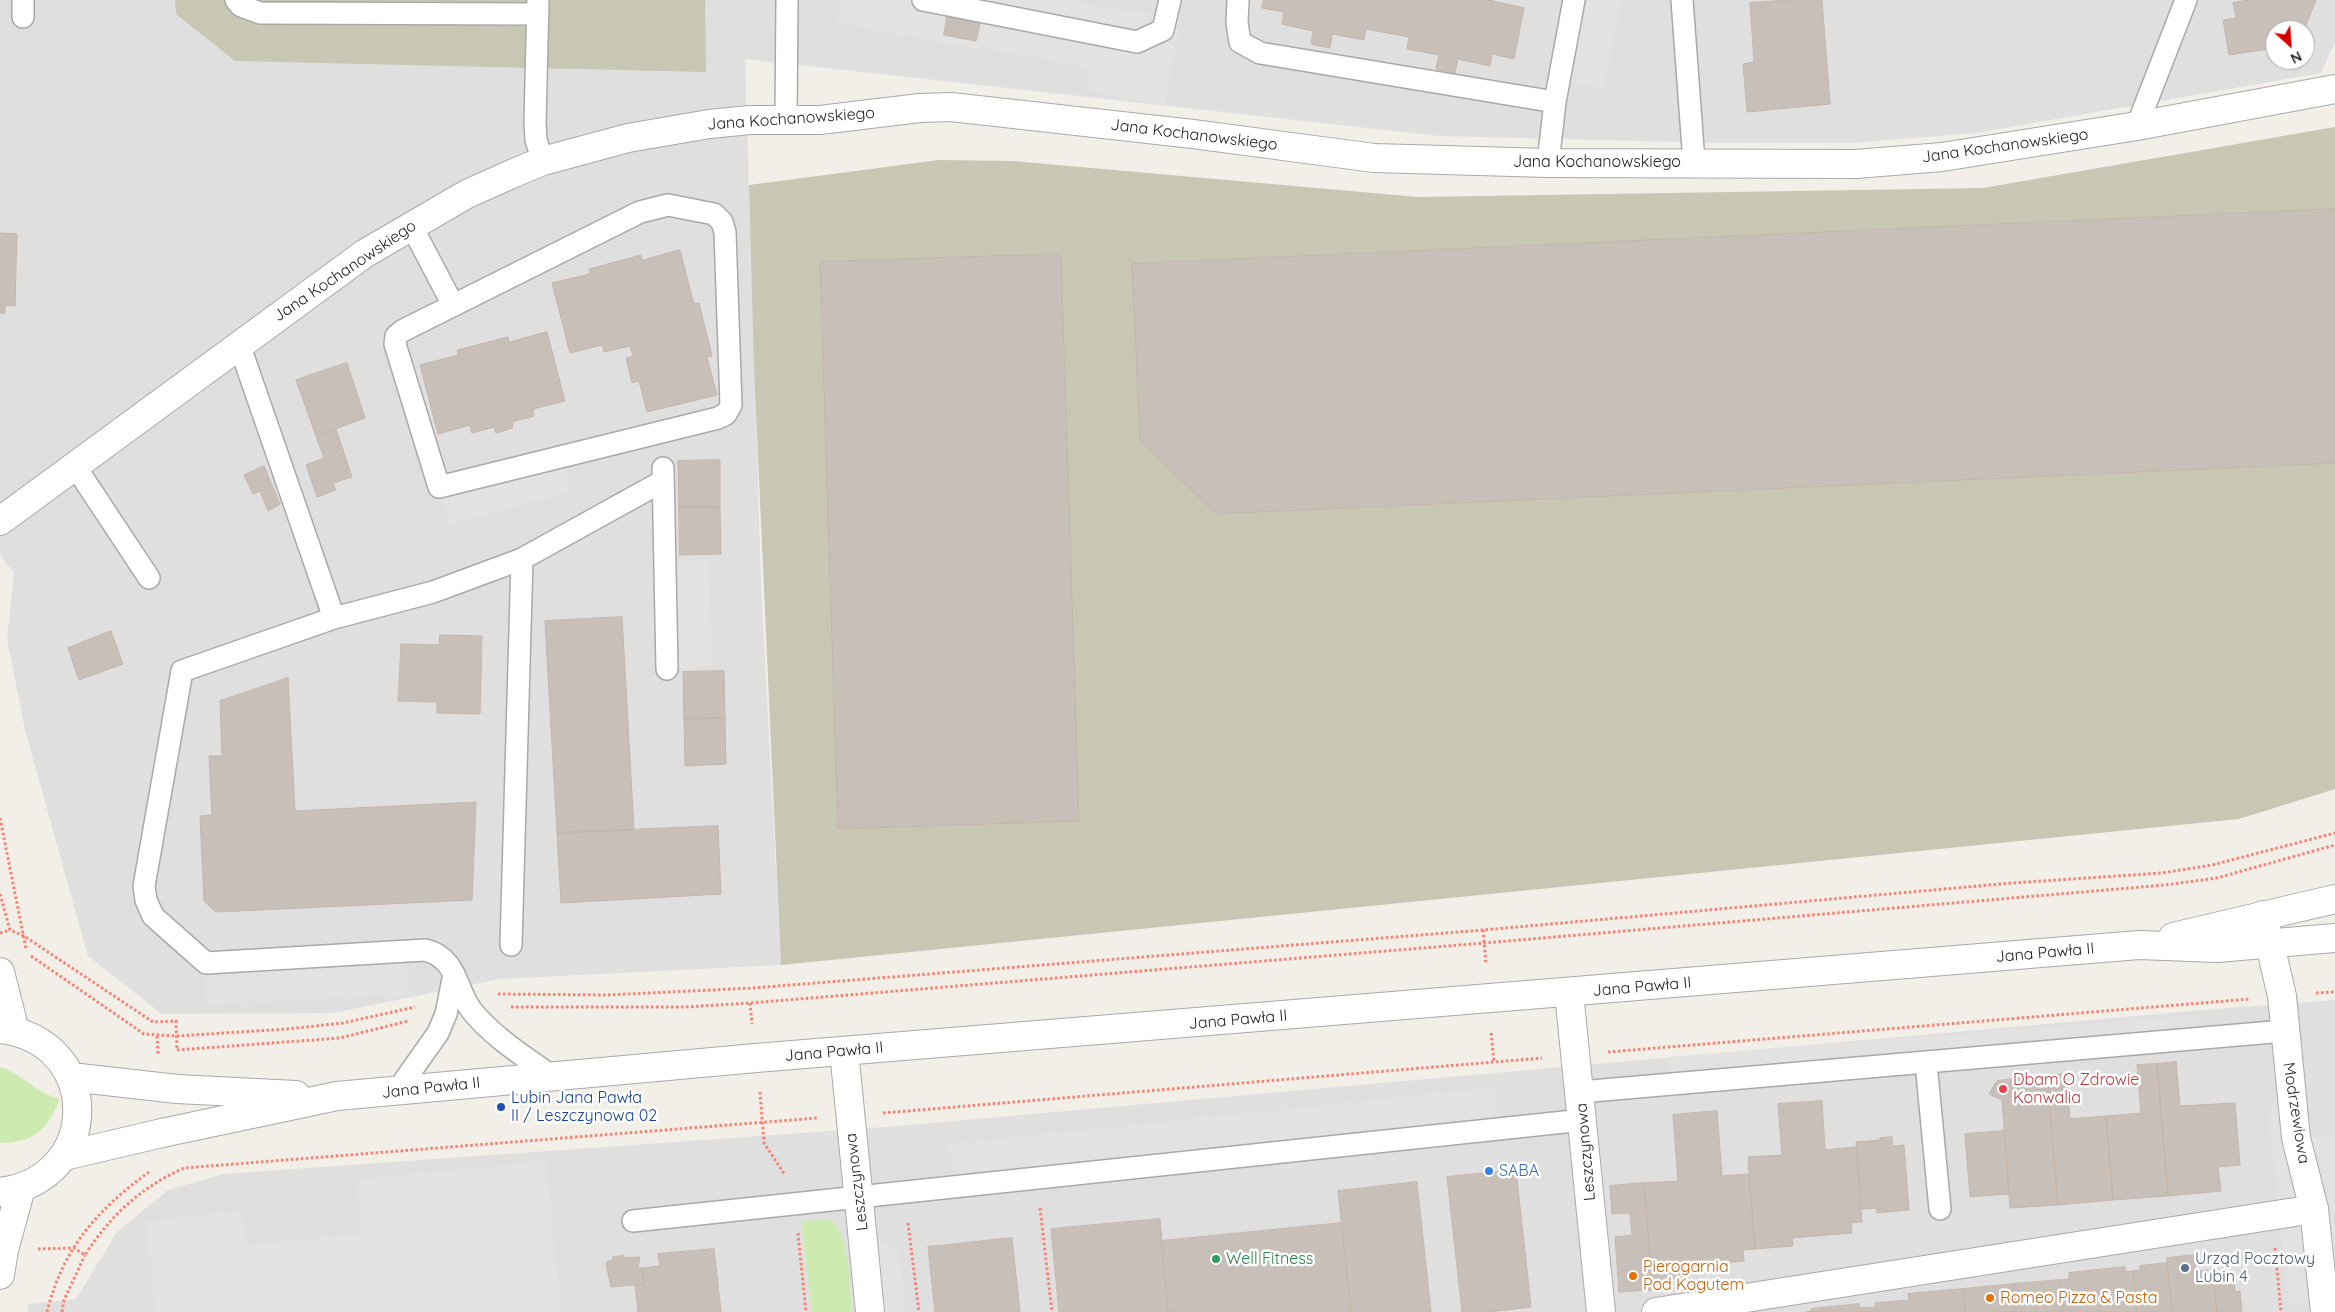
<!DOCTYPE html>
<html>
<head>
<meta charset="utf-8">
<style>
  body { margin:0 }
  #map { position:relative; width:2335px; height:1312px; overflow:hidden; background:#f2efe9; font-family:Quicksand,sans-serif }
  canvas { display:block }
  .north { position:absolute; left:2265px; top:20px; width:50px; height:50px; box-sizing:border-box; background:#fff; border:1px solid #a7a7a7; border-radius:50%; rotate:154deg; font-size:14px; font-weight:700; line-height:20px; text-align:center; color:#222 }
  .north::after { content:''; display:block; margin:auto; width:18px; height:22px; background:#d40000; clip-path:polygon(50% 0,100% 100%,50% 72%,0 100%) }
</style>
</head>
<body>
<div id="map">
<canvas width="2335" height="1312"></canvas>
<div class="north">N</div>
</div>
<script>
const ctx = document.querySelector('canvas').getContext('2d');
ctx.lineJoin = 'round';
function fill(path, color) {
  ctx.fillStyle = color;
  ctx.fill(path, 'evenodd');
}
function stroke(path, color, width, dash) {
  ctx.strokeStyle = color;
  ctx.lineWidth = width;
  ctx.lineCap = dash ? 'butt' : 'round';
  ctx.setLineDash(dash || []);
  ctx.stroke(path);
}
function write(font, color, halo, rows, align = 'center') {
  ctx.font = font + ' Quicksand,sans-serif';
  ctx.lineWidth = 5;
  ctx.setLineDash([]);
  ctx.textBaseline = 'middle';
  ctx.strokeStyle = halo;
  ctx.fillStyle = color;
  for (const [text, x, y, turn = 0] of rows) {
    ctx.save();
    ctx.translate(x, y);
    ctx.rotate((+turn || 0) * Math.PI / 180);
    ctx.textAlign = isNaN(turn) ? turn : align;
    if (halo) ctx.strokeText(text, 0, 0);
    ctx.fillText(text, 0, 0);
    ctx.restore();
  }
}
const residential = new Path2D(`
  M0 0H2335V42L2321 73 1976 133 1852 143H1722L1439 136 745 59 761 583 781 965 500 979 333 1013 162 1014 88 956 25 730 7 639 14 573 0 555ZM2275 30H2305V60H2275Z
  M2335 1000V1312H28V1304L76 1299 117 1232 168 1190 223 1174 886 1127 2226 1008Z`);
const construction = new Path2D(`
  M175 0H705L706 72 235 61 176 14Z
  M2335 127V789L2239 819 781 965 754 369 749 185 939 160 1013 161 1418 197 1983 188Z`);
const grass = new Path2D(`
  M0 1067C23 1074 34 1092 60 1099 47 1130 34 1143 0 1143Z
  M826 1219C851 1224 850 1292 852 1312H812L801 1221Z`);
const parking = new Path2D(`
  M842 0H1069L1180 20 1165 105 1086 91 1090 68 838 24Z
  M1574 0H1621L1604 88 1559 82Z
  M562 457 571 492 449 524 439 487Z
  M665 560H709L711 667 667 669Z
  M406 951 407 994 206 1005V963Z
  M2200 1015 2202 1038 1671 1084 1668 1057Z
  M1494 1087 1499 1130 954 1187 949 1144Z
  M2292 1105 2296 1138 2335 1135V1312L2323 1300 2289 1304 2268 1107Z
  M546 1160 561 1312H156L146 1221 243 1211 247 1245 361 1233 356 1180Z
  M879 1239 899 1251 905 1312H870L864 1240Z`);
const building = new Path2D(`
  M1264 0H1489L1524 8 1514 59 1492 54 1490 66 1458 59 1455 73 1436 69 1439 55 1407 49 1409 37 1366 29 1364 40 1332 34 1330 48 1311 44 1313 31 1282 24 1284 12 1262 8Z
  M1789 0H1822L1830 104 1747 112 1743 64 1754 62 1750 3Z
  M2249 0H2316L2304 30H2275V48L2229 55 2223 20 2236 18 2233 3Z
  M947 17 980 23 976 41 944 35Z
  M2335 209V463L1216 514 1140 440 1132 264Z
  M0 233 17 234 15 306 5 305V313H0Z
  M680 250 694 304 699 303 712 356 707 357 717 395 647 412 639 381 632 383 626 358 633 356 630 346 604 352 602 345 570 353 552 283 590 274 589 269 641 255 642 260Z
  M1061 254 1079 821 838 829 820 262Z
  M547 332 565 401 533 409 534 416 512 422 513 428 496 433 494 427 472 433 470 425 438 434 420 365 458 355 457 350 508 337 509 342Z
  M347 363 365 418 316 436 296 380Z
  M336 429 352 477 333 483 336 490 317 497 306 465 324 458 316 436Z
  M720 460V507H679L678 461Z
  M264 466 280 504 268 511 260 491 253 494 244 475Z
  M679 507H720L721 554 680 555Z
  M622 617 634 830 557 833 545 621Z
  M111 631 123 664 79 680 68 648Z
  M440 635 482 636 480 714 437 713V702L398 701 401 644 439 645Z
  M724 671 725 718 684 719 683 672Z
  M288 678 295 811 476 802 472 900 216 912 204 901 200 816 212 815 209 756H222L220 701Z
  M725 718 726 764 685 766 684 719Z
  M718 826 721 894 561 903 557 833Z
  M2176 1062 2180 1106 2235 1103 2240 1165 2218 1167 2221 1191 2168 1196 2157 1064Z
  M2157 1064 2168 1196 2113 1200 2106 1116 2141 1113 2137 1065Z
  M2066 1074 2070 1119 2106 1116 2113 1200 2058 1205 2047 1075Z
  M2047 1075 2058 1205 2010 1208 2002 1100 1989 1094 1997 1081Z
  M1822 1101 1825 1150 1856 1147 1862 1222 1851 1223 1852 1233 1792 1238 1793 1246 1755 1249 1748 1157 1782 1155 1778 1104Z
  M1717 1111 1722 1176 1749 1174 1755 1249 1743 1250 1744 1261 1683 1266 1684 1277 1652 1280 1644 1183 1678 1181 1673 1115Z
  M2004 1131 2009 1194 1970 1197 1965 1134Z
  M1892 1137 1893 1146 1904 1145 1909 1210 1877 1213 1876 1208 1862 1209 1856 1142 1880 1140V1138Z
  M1516 1170 1531 1307 1489 1312H1462L1447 1177Z
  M1417 1182 1431 1312H1351L1338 1191Z
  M1644 1183 1652 1290 1619 1292 1615 1237 1632 1235 1630 1213 1612 1214 1610 1186Z
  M1160 1219 1168 1312H1059L1051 1229Z
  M1342 1223 1351 1312H1168L1161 1241Z
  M1012 1238 1020 1312H935L928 1247Z
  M714 1249 721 1312H638L635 1285 644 1284 642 1268 660 1266 658 1254Z
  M2195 1255 2196 1272 2208 1270 2209 1281H2214L2217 1312H2172L2167 1258Z
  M624 1256 625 1258 640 1257 638 1268H642L644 1284 611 1287 606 1264 608 1261 613 1260V1257Z
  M2167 1263 2172 1312H2137L2133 1271 2141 1270 2140 1266Z
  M2125 1267V1272L2133 1271 2137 1312H2063L2060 1280 2069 1279V1273Z
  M2234 1279 2235 1292 2240 1291 2242 1312H2217L2214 1281Z
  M2060 1280 2063 1312H2016L2013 1284Z
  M2013 1284 2016 1312H1965L1963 1289Z
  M1963 1289 1965 1312H1877L1875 1303 1909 1300 1908 1294Z
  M1859 1304V1308L1876 1307 1877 1312H1806L1811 1311V1309Z`);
const path = new Path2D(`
  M0 818 26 949
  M0 894 10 930 24 936 153 1022 176 1021 177 1050
  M1483 930 1486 964
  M0 933 10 930
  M31 956 144 1034 177 1036 287 1029 343 1023 415 1007
  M2316 993 2335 992
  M498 994 607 995 753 988 1483 930 2012 883 2162 873 2212 865 2335 833
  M750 1003 752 1024
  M511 1007H685L750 1003 1484 943 2165 885 2217 878 2335 845
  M1491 1033 1494 1062
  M157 1036 158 1054
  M177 1050 340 1038 408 1021
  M1608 1052 2250 999
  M760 1092 764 1143 785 1175
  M883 1113 1542 1058
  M1040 1208 1052 1312
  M908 1223 919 1312
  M798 1233 806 1312
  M2275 1248 2281 1312
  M38 1249 74 1248 85 1255C110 1216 141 1187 184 1168L817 1118
  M47 1312C63 1248 97 1210 149 1172
  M62 1312 64 1300 85 1255`);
const service = new Path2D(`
  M236 0 241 6 260 13 538 14
  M538 0 535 123 536 140 543 161
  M923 0 1137 42 1163 30 1170 0
  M1238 0 1237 23 1240 42 1260 53 1555 102
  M1682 0 1694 162
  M23 17V0
  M786 118 787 0
  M2137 126 2186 0
  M1548 163 1555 102 1574 0
  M668 205 714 214 722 222 725 232 731 405 726 414 718 418 439 487 395 344 396 336 402 331 640 212Z
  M411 225 453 305
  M239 344 334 618 182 671 144 886 146 900 153 916 206 963 425 950C458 958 455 989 472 1011 494 1038 525 1057 553 1077
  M75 466 149 578
  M663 468 667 669
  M334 618 433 592 522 559 663 481
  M511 945 522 559
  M1926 1063 1940 1209
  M397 1091 438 1033 446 1014 454 974
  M1580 1092 2284 1031
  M633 1221 1583 1120`);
const pedestrian = new Path2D(`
  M1656 1312 2314 1209`);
const minor = new Path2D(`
  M0 521 364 254 467 194 514 173 543 161 628 138 709 124 750 120H820L920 108 951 107 1193 134 1374 158 1548 163 1856 164 1942 157 2137 126 2335 89
  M2263 915 2282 996 2296 1138 2314 1209 2325 1312
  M1569 993 1601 1312
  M844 1051 870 1312`);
const tertiary = new Path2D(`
  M2173 937 2335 899
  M0 972 15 1031
  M0 1029C103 1041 103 1179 0 1192
  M71 1077 177 1089 296 1095
  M64 1156 162 1133 337 1096 756 1058 2139 945 2217 948 2335 938
  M0 1275 4 1250 21 1188`);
const markers = [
  [2003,1089,5,"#e0444e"],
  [501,1107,5,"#1a4fb4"],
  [1489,1171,5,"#3f7fe0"],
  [1216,1259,5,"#2e9e5b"],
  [2185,1268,5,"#5c6f8a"],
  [1633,1276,5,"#e8710a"],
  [1990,1298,5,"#e8710a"]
];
const streetNames = [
  ["Jana Kochanowskiego",791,119,-4],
  ["Jana Kochanowskiego",1194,135,7],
  ["Jana Kochanowskiego",2005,146,-8],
  ["Jana Kochanowskiego",1597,162],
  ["Jana Kochanowskiego",345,271,-34],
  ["Jana Pawła II",2045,953,-5],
  ["Jana Pawła II",1642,987,-5],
  ["Jana Pawła II",1238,1020,-5],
  ["Jana Pawła II",834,1052,-5],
  ["Jana Pawła II",431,1088,-6],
  ["Modrzewiowa",2296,1113,81],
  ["Leszczynowa",1586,1152,-95],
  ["Leszczynowa",857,1182,-97]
];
const healthNames = [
  ["Dbam O Zdrowie",2013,1080],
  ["Konwalia",2013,1098]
];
const transitNames = [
  ["Lubin Jana Pawła",511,1098],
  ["II / Leszczynowa 02",511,1116]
];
const shopNames = [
  ["SABA",1499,1171]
];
const leisureNames = [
  ["Well Fitness",1226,1259]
];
const serviceNames = [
  ["Urząd Pocztowy",2195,1259],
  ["Lubin 4",2195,1277]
];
const foodNames = [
  ["Pierogarnia",1643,1267],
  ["Pod Kogutem",1643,1285],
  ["Romeo Pizza & Pasta",2000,1298]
];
fill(residential, '#e0dfdf');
fill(construction, '#c7c7b4');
fill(grass, '#cdebb0');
fill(parking, '#e2e2e2');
fill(building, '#c7bfb8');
stroke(building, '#c4b6ab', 1);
stroke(service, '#a9a9a9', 24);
stroke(pedestrian, '#a9a9a9', 30);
stroke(minor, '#a9a9a9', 30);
stroke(tertiary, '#a9a9a9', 30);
stroke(path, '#fa8072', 3, [2.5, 2.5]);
stroke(service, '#fff', 21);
stroke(pedestrian, '#fff', 28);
stroke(minor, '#fff', 28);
stroke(tertiary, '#fff', 28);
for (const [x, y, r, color] of markers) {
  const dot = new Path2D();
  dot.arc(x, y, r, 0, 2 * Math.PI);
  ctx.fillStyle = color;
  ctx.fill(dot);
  stroke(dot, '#fff', 2);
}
write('16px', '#222', '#fff', streetNames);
write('16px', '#be3a42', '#fff', healthNames, 'left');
write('16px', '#164399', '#fff', transitNames, 'left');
write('16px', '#366cbe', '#fff', shopNames, 'left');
write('16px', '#27864d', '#fff', leisureNames, 'left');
write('16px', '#4e5e75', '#fff', serviceNames, 'left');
write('16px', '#c56008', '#fff', foodNames, 'left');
</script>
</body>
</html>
